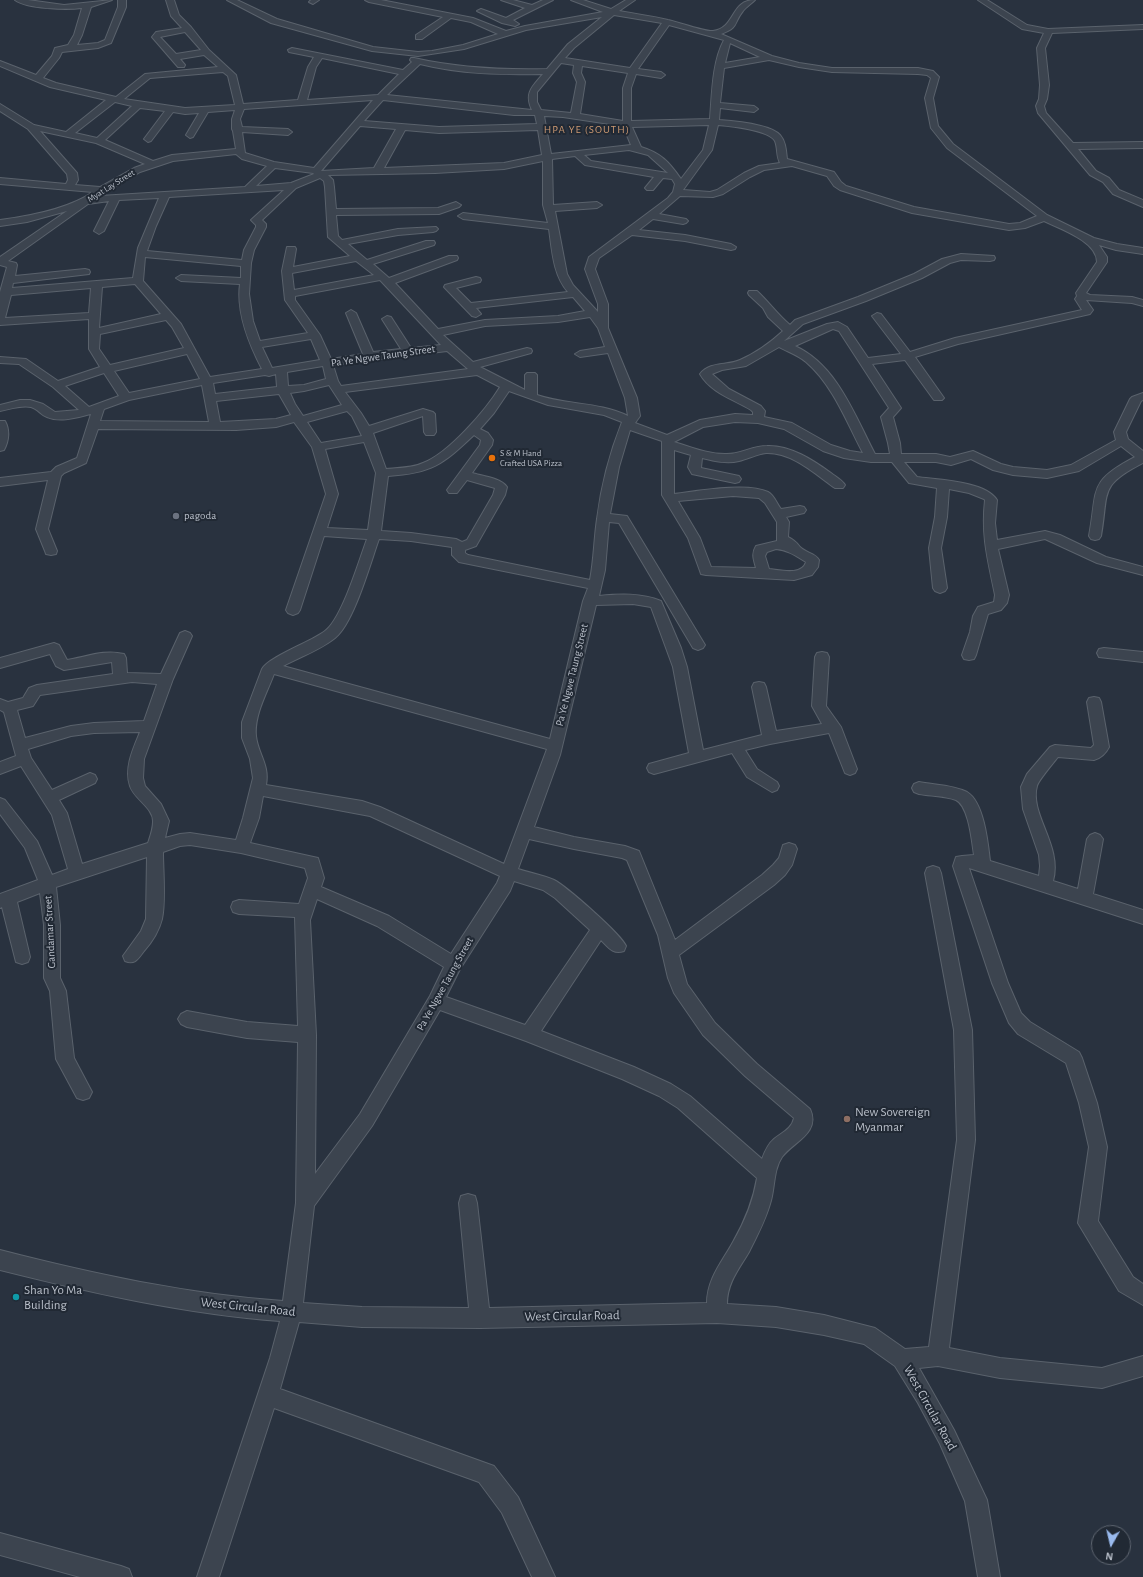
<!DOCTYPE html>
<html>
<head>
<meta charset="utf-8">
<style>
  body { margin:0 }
  #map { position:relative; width:1143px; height:1577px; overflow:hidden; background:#29323f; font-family:"Alegreya Sans",sans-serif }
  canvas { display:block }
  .north { position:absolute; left:1091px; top:1525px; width:40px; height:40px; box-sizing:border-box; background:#212934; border:1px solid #5e6570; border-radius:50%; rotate:188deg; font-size:11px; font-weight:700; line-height:16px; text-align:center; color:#b9bfc9 }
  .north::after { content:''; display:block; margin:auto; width:14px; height:18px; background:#99baee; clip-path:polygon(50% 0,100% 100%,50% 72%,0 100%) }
</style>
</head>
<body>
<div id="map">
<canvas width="1143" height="1577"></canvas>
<div class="north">N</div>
</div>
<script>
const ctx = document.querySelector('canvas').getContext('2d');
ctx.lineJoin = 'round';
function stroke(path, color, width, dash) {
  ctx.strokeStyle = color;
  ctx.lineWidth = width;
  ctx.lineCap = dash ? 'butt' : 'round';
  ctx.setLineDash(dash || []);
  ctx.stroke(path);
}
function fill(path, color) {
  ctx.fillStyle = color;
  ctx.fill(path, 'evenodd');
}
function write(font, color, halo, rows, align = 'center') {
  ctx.font = font + ' "Alegreya Sans",sans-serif';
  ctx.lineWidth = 4;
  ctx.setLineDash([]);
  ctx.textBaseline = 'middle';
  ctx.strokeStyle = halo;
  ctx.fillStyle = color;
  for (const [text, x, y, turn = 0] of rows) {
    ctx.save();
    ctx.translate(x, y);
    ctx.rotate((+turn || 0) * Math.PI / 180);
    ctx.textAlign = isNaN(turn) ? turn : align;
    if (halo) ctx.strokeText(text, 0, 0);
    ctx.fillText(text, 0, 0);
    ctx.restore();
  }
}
const minor = new Path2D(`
  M15 0H28L64 5 112 0 91 7 82 35 77 45 98 43 105 40 118 7V0H126V7L111 43 98 48 62 52 59 58 43 78 56 83 116 97 145 74 218 67 204 55 180 59 185 65 184 67H178L152 37 156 32 182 28 171 16 166 0H174L179 15 191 27 209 50 236 75 243 104 298 100 308 67 314 57 289 52 288 50 292 48 403 70 412 62 410 60 411 58H414C458 68 502 70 547 69L568 44 602 17 526 30 464 49 418 56 372 51 271 23 227 0H237L277 19 373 47 418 52 432 51 463 45 498 34 471 22 451 18 422 39H416V35L443 17 369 2 365 0H381L473 18 506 31 525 26 603 12 571 0H583L611 9 626 0H635L619 11C635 14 652 16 668 20 678 22 705 32 713 31 736 28 730 0 755 0 751 4 746 7 743 11 733 23 740 27 721 34L772 56 799 63 832 68H918L933 71 939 77 933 98 938 126 953 144 1047 215 1094 238 1117 244 1143 248V254L1116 250 1099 245 1107 257V262L1086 293 1090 295 1132 297 1143 300V306L1132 303 1086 300 1093 310 1090 314 958 344 915 357 944 398 942 400H934L905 360 872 364 901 408 893 417 900 443 901 454H936L950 457 973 451 1001 464 1013 467 1047 470 1071 465 1116 440 1114 432 1130 399 1132 397 1143 393V400L1141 401 1126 432 1128 439 1143 451V463C1098 486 1109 492 1101 536L1099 539 1095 540 1091 539 1089 536C1098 489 1087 482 1135 457L1121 446 1079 471 1047 478 1013 475 993 470 971 459 951 465 936 462H904L917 477C938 480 985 481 997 500L995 523 997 540 1045 531 1060 535 1106 557 1143 567V575L1097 563 1045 539 998 549 1009 595 1007 603 1001 610 988 614 976 655 974 659 969 660 964 659 962 655 970 632 973 616 978 607 994 602 995 595C988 560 981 537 985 500L984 499 969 493 949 489 947 517 941 548 947 588 945 591 940 593 935 591 933 588 929 548 935 517 937 488 909 483 892 462H871L844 458 823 451 784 429 758 423 735 422 703 427 674 442C691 447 707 454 725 454 739 455 752 446 767 446 790 445 813 460 831 473 836 477 842 480 845 485L843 488H835C815 474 792 452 766 453 757 454 748 459 739 461 727 464 714 461 702 458L701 468 739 476 741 479 739 482 735 483 692 474 688 467 691 455 674 450V494C697 491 748 482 768 492 774 495 777 504 781 509L800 506 804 507 806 510 804 513 786 517 789 522 788 537C794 540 797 543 800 547 806 553 815 553 819 560L818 567 812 575 794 580 706 575 701 574 700 571 688 538 662 495V441L630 430 619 467 610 514 627 516 705 645 703 648 698 650 693 648 619 523 609 522 605 570 599 596C620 594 641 593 661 601L681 648 687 667 703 750 762 735 752 687 754 683 759 682 764 683 766 687 776 731 822 724 812 706 815 657 817 653 822 652 827 653 829 657 826 706 841 727 857 769 855 773 850 775 845 773 829 733 770 744 745 750 757 769 777 782 779 786 777 790 772 792 747 777 732 753 654 774 649 772 647 768 649 764 689 753 673 667 651 607 633 604 596 605 560 755 534 827 574 837 625 846 639 851 675 940 762 875 773 865 779 858 783 845 789 843 795 845 797 849 792 865 785 875 774 885 679 955 687 984 715 1023 757 1064 810 1109C821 1133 793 1142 782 1157 773 1170 775 1190 770 1204 765 1221 757 1236 749 1252 739 1269 727 1283 727 1304L776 1307 824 1315 875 1328 905 1349 929 1347 957 1140 954 1030 925 873 927 868 933 866 939 868 941 873 972 1030 975 1140 949 1348 1000 1358 1102 1368 1143 1356V1376L1102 1388 1000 1378 938 1366 919 1368 954 1430 987 1500 1000 1577H978L965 1501 940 1444 918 1403 895 1366 864 1344 824 1335 776 1327 717 1323 480 1328 362 1327 299 1322 280 1389 494 1466 518 1497 555 1577H532L502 1513 479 1482 274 1408 219 1577H197L270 1358 280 1321C185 1314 92 1293 0 1270V1250C93 1274 187 1294 283 1301L296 1203 298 1042 247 1038 187 1027 181 1024 178 1019 181 1014 187 1011 247 1022 298 1026 295 917 239 914 233 912 231 907 233 902 239 900 299 904 308 878 305 868 241 853 190 845 180 846 163 852C163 871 166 901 162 919 159 931 152 942 144 951 138 959 135 965 125 961L123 956 141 931 146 919 147 857 56 887 60 925V978L66 991 74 1058 92 1092 89 1098 83 1100 77 1098 56 1059 50 991 44 978V925L40 893 17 902 30 957 28 962 22 964 16 962 2 907 0 908V894L38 880 25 848 0 814V798L5 800 37 841 52 875 68 869 52 815 21 766 0 774V762L16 756 4 712 0 710V699L8 702 23 698 29 688 37 685 113 674 112 662 64 670 56 666 50 654 0 668V658L54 643 59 645 67 660C86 657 104 649 124 654L126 658 127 673 161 674 180 633 185 631 190 633 192 636 173 679 144 759 143 778 145 786 161 804 169 821 165 838 180 834 190 833 236 840 243 818 253 778 250 759 242 738V722L262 669C270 656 311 642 325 631 342 619 359 560 367 539L324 536 300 610 298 613 293 615 288 613 286 610 326 494 312 447 294 422 276 427 236 430 98 429 86 463 64 473 61 476 48 529 57 551 56 554 51 555 46 554 45 551 36 529 48 480 0 486V478L51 472 56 467 77 458 91 414C78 417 61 423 47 417 41 415 38 409 31 407 21 405 10 409 0 411V405L20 400H30L43 404 55 412 79 410 53 387 19 364 0 363V357L26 359 58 381 100 367 89 349V319L0 325V292L7 267 0 265V257L67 211 27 222 0 226V220C30 216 68 209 93 192L0 184V178L66 184 68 180 67 174 28 129 0 111V104L34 125 66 132 106 100 50 87 0 66V61L36 75 52 56 55 48 68 45 74 35 82 8C67 10 27 9 15 0ZM614 15 662 23 630 68 565 58 574 48ZM669 25 724 40C712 62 712 95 710 119L631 121V88L636 74 661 78 665 75 661 72 638 69ZM185 32 201 50 176 54 160 37ZM730 43 760 57 725 63ZM322 58 399 74 378 95 307 100 316 67ZM769 60 799 67 832 72 918 74 927 75 931 78 925 98 931 128 947 148 1037 216 1020 223 1009 224 914 207 846 186 841 182 834 172 787 159C786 151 786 142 780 135 770 124 733 121 719 120L720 108 754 112 758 109 754 106 720 103 724 68ZM561 63 574 65 573 73 577 82 571 113 541 110 537 102V92ZM420 64C460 74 501 75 543 74 532 87 524 93 532 110L387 95ZM582 66 628 73 623 88V121L580 114 585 82 581 73ZM223 72 228 76 235 105 185 108 124 99 150 78ZM373 100 314 168 274 162 245 153 242 132 288 135 292 132 288 129 242 127 240 119 244 109ZM383 100 514 115H535L537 124 439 127 364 121ZM115 102 132 106 97 138 75 133ZM140 108 165 111 144 139 148 142 151 141 173 112 185 114 199 113 186 135 190 138 193 137 208 112 235 110 232 119V129L233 131 236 149 172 155 153 161 105 140ZM544 116 563 117 623 126 631 145 551 154ZM709 125 703 150 681 179C669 162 661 153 641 147L632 127ZM718 125C730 126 769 130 775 141 778 148 776 156 780 163L759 166 744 173 717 190 710 192 683 190 712 150ZM360 126 396 129 374 168 321 171ZM405 130 439 133 538 130 542 155 504 163 384 168ZM40 131 96 143 145 164 134 168 100 187 75 185 78 180 77 173ZM629 150 648 155 668 173 591 161 584 155ZM236 154 242 159 267 166 245 187 100 196 140 172 173 161ZM575 156 585 165 654 177 645 188 647 190H653L663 178 672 179 675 184 673 192 668 198 589 257 585 269 598 304V312L573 285 567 274 555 211 597 208 602 205 597 202 553 205 552 159ZM543 161V205L548 223 463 213 458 216 463 219 549 229C552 250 553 275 568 292L471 303 456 288 480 282 481 280 480 278 476 277 445 285 444 287 472 316 476 317 481 314 476 308 573 297 585 311 558 316 485 320 438 329 395 283 457 260 458 258 457 256H449L389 278 373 264 434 245 435 243 434 241H426L367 260 348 244 398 235 433 232 436 231 438 229 436 227 398 229 342 240 338 236 336 215 439 214 459 207 461 205 456 202 438 208 336 209 334 187 333 180 328 175 435 173 504 169ZM792 166 827 176 834 186 840 190 912 213 1009 230 1025 228 1044 221C1060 229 1097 241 1097 262L1076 293 1077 296 1075 299 1082 310 955 338 910 352 881 314 877 313 872 316 901 354 868 358 847 327 838 322 827 324 784 341 803 324 866 301 922 278 950 263 961 260 990 261 994 260 995 258 994 256 961 254 942 259 914 274 858 297 795 320 790 325C777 314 769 302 757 291H749L748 293 749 295 763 308 768 317 783 331C771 342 756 353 740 360 727 366 710 361 700 374 711 393 733 399 751 410L753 412V415L735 414 700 420 667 435 635 423 640 416 637 398 608 328V304L595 269 599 258 632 235 685 241 731 250 735 249 736 247 731 244 685 235 639 230 653 219 683 224 686 223 688 221 686 219 659 214 680 196 713 197 723 194 750 177 764 170ZM275 168 313 173 314 174 291 183 256 186ZM320 178 324 181 325 187 328 237 350 256 293 267 296 249 295 247H287L282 271 285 300 308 333 260 341 253 321 249 294 251 263 254 250 266 227V224L262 220 296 188ZM284 190 251 220 256 225V227L244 250 242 260 147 251 156 226 169 197ZM159 198 138 248 133 278 12 288 13 283 89 274 90 272 89 270 85 269 15 276 17 265 16 263 8 261 88 204 109 201 94 231 99 234 104 231 119 200ZM145 257 241 266V278L181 275 176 278 181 281 240 284C236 313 249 344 262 369L210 377 181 324 143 281ZM356 261 374 275 294 290 292 273ZM380 280 441 345 411 348 391 317 387 316 382 319 401 349 373 352 356 313 351 310 346 313 363 354 331 359 320 335 295 300V296ZM135 284 161 314 99 328 102 287ZM91 288 89 313 5 318 11 295ZM590 317 598 328 605 347 580 351 575 354 580 357 608 353 625 398 628 416C600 402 566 405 537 395V375L535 373H527L525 375V390L480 367 531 353 532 351 531 349 527 348 473 362 443 335 485 326 558 322ZM166 320 172 327 184 348 110 365 99 349 100 334ZM833 329 839 331 889 408 881 417 888 443 890 454H875C855 416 837 365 795 346ZM311 339 320 360 272 368 262 347ZM779 347C788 352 798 355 806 362 833 385 847 423 863 453L850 451 831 445 792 423 764 417 765 411 761 406 729 389 712 374 722 370 746 366ZM447 351 468 369 341 386 338 381 333 365ZM187 354 200 379 129 393 114 371ZM323 366 326 379 304 385 288 386 287 372ZM104 373 119 396 89 407 65 386ZM276 374 277 387 215 394 213 383 265 375 269 376ZM477 375 500 387C486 410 448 454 423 463 412 468 399 468 386 469L373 433 423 416 424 432 426 435H434L436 432 435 414 433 412 423 409 369 426 361 413 345 392ZM202 385 209 422 100 421 104 409 129 400ZM329 385 342 405 303 416 295 404 290 393 304 391ZM509 391 548 405 604 415 622 422C610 452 601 486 597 519 594 539 594 559 590 580L468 555 465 553V550L476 546 505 495 507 487C501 478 482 476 472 473L492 445 493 440 488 433 480 429 494 413ZM279 394 291 415 276 419 220 422 216 401ZM347 411 352 416 362 436 321 443 307 422ZM474 435 481 440 480 445 447 490 449 493H457L467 480 495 488 493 495 467 540 462 542 456 539 411 533 381 531 388 476C432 473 442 465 474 435ZM364 442 376 473 368 530 327 528 338 494 325 449ZM733 496 759 498 765 503 777 522V541L756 546C751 554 754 560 756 568L711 567 700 538 678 501ZM379 539 411 541 452 547V555L459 562 588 588 583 601 550 739 283 666C300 657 320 650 335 638 354 623 370 564 379 539ZM776 549C788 550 796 556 806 562 802 576 780 570 769 569L765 556 767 552ZM274 674 547 749 504 864 380 807 362 801 266 785C270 765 258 754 256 736 254 715 267 693 274 674ZM132 682 157 684 144 721 94 723 71 726 25 738 17 710 33 706 40 695ZM140 732C133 749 124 768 130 786 134 799 154 808 153 822 153 829 150 837 148 843L82 864 67 813 59 800 95 783 97 779 95 775 90 773 52 790 31 758 28 749 71 736 94 733ZM263 796 370 816 500 876 497 883 451 954 389 916 321 887 324 878 318 858 250 843 259 818ZM529 839 574 849 622 858 627 860 658 935 668 978 674 993 703 1035 745 1076 794 1118C792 1129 781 1133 774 1139 768 1144 765 1151 762 1159L690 1096 671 1084 634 1067 541 1031 601 940C608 947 613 955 624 951L626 946C621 934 566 886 554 880 543 875 530 873 518 869ZM514 881 543 890 555 898 590 930 525 1025 446 997 460 969 510 891ZM317 899 377 926 444 967 430 996 360 1114 315 1174 316 1035 310 920ZM440 1010 526 1041 622 1079 659 1096 678 1108 757 1178C753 1202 745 1221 733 1242 722 1262 707 1279 707 1303L489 1308 477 1203 475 1196 468 1194 461 1196 459 1203 469 1308 362 1307 303 1303 314 1206 372 1126Z
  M311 0H319L313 4 309 2Z
  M501 0H513L532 5 543 0H553L513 20 519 24 515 26 502 23 477 11 481 9 506 18 525 8Z
  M978 0H987L1027 25 1048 29 1143 25V29L1052 33 1045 48 1049 85 1047 99 1044 106 1046 113 1073 143 1143 142V148L1078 149 1096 171 1109 178 1119 190 1143 200V207L1113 194 1103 182 1090 175 1038 113 1036 106 1039 99 1040 85 1037 48 1044 33 1022 29Z
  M0 421H5C10 430 9 441 4 450L0 451Z
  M1104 648 1143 652V662L1099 657 1097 653 1099 649Z
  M1094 697 1099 698 1101 702 1109 747C1106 753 1101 758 1094 760L1058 757C1054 762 1038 781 1037 786 1029 814 1063 846 1053 881L1078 889 1087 839 1090 835 1095 833 1100 835 1103 839 1093 894 1143 910V924L969 868 1008 983 1021 1013 1030 1022 1079 1052 1082 1058 1097 1103 1107 1147 1098 1221 1133 1277 1143 1284V1305L1119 1291 1078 1223 1089 1147 1079 1103 1066 1063 1018 1034 1009 1023 992 983 953 866 956 857 962 856 974 855C972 843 969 806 956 800 945 796 931 796 919 794L914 792 912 788 914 784 919 782C934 785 953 785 967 792 984 802 988 843 990 861L1039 876 1040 866 1039 855 1023 809 1021 787 1027 774 1050 747 1055 745 1091 748 1094 745 1087 702 1089 698Z
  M0 1533 121 1566 129 1569 132 1577H80L0 1555Z`);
const markers = [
  [492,458,4,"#e8710a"],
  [176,516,4,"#6b7280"],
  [847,1119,4,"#8d6e63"],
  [16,1297,4,"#0f9aa8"]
];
const farStreetnames = [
  ["Myat Lay Street",111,186,-32]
];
const farPoinames = [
  ["S & M Hand",500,453],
  ["Crafted USA Pizza",500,463]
];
const farQuarternames = [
  ["HPA YE (SOUTH)",587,130]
];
const streetNames = [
  ["Pa Ye Ngwe Taung Street",383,356,-8],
  ["Pa Ye Ngwe Taung Street",572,675,-76],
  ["Gandamar Street",50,932,-93],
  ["Pa Ye Ngwe Taung Street",445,984,-61]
];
const poiNames = [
  ["pagoda",184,516]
];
const nearPoinames = [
  ["New Sovereign",855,1112],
  ["Myanmar",855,1127],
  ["Shan Yo Ma",24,1290],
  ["Building",24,1305]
];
const nearStreetnames = [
  ["West Circular Road",248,1307,6],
  ["West Circular Road",572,1316,-1],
  ["West Circular Road",930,1408,61]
];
stroke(minor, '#5a626c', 2);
fill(minor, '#3c444f');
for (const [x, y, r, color] of markers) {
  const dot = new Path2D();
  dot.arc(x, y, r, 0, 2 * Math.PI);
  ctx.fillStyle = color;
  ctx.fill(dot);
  stroke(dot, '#212934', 1.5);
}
write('9px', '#b9bfc9', '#212934', farStreetnames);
write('9px', '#b9bfc9', '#212934', farPoinames, 'left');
ctx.letterSpacing = '1px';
write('11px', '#cc9972', '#212934', farQuarternames);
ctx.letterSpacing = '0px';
write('11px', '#b9bfc9', '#212934', streetNames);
write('11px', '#b9bfc9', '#212934', poiNames, 'left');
write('13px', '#b9bfc9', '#212934', nearPoinames, 'left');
write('13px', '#b9bfc9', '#212934', nearStreetnames);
</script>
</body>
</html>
